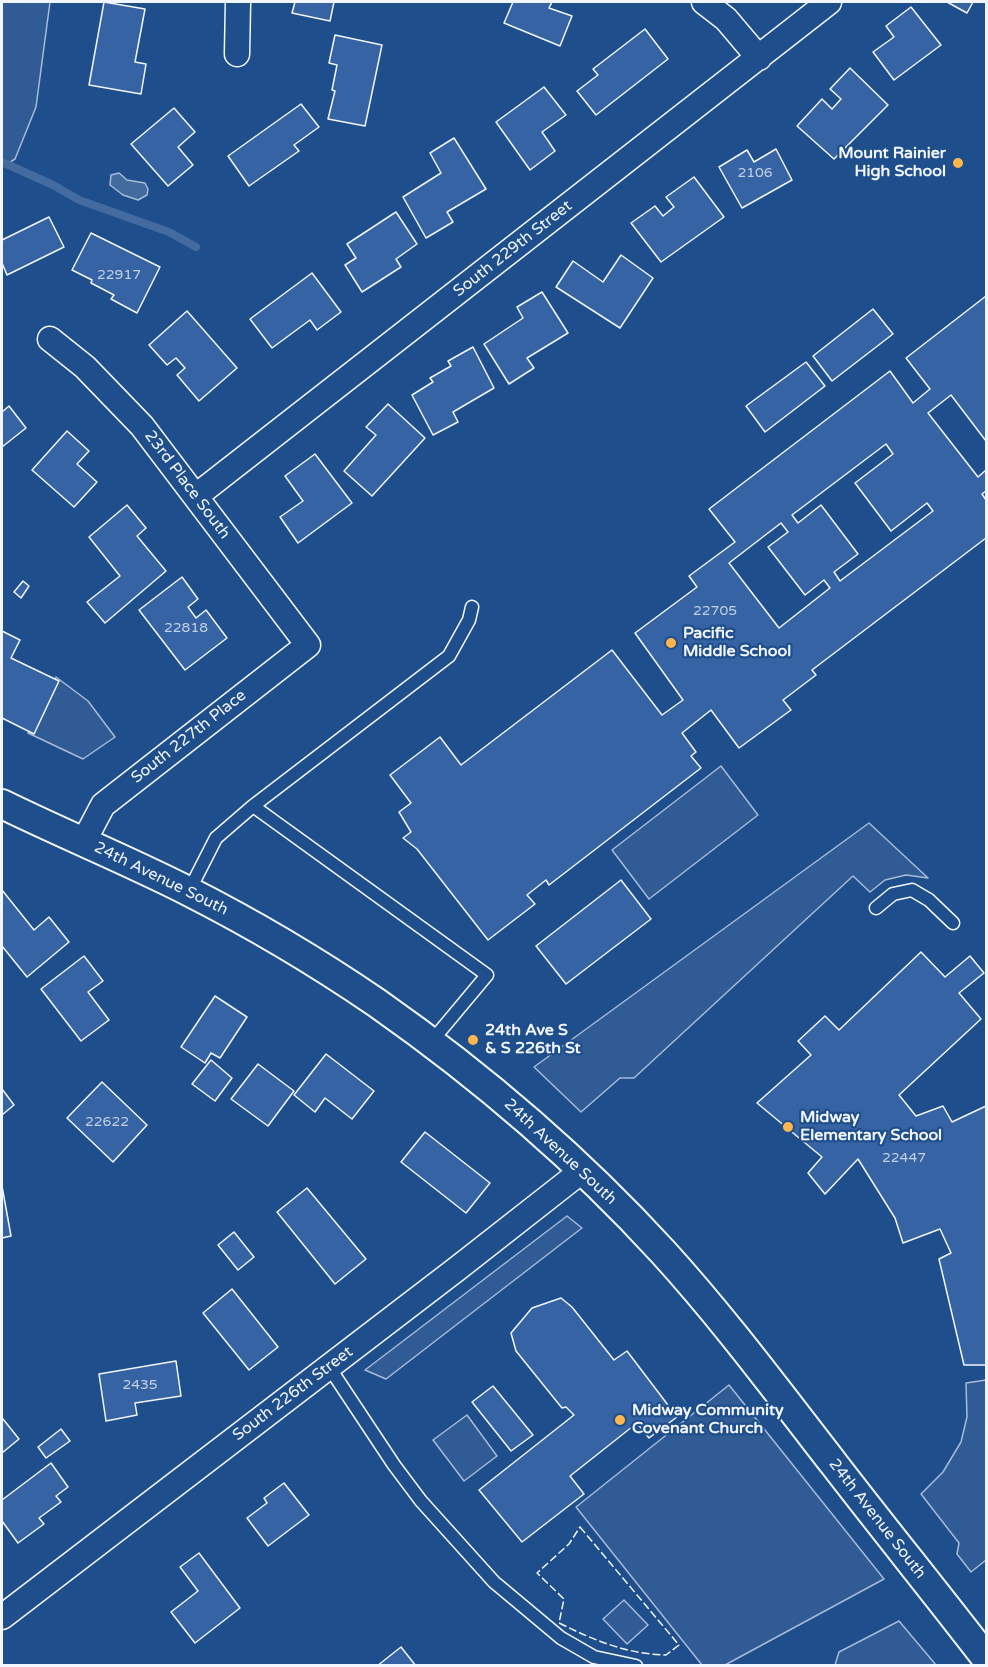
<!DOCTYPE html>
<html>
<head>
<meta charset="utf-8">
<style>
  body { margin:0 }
  #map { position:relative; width:988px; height:1667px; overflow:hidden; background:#1f4e8c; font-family:"Varela Round",sans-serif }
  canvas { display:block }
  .frame { position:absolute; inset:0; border:3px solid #f2f6ff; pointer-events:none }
</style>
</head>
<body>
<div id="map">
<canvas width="988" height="1667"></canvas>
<div class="frame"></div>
</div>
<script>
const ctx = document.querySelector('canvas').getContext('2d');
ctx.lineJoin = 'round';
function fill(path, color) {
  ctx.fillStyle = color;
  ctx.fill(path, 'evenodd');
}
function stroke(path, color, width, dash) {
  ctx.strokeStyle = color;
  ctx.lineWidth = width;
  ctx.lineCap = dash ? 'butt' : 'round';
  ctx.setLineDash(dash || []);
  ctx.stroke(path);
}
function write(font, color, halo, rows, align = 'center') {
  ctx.font = font + ' "Varela Round",sans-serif';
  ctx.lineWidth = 4.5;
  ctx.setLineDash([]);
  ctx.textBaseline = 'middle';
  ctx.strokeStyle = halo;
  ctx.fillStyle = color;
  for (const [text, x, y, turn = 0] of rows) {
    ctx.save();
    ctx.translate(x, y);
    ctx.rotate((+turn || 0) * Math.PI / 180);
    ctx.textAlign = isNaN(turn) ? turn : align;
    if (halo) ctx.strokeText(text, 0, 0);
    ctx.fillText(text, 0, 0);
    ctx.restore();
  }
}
const built = new Path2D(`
  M2 2H50L36 107 15 159 2 167Z
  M56 677 88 701 115 737 83 759 28 733Z
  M721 766 758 815 649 899 612 850Z
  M869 823 928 878 906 875 885 880 870 892 853 876 634 1078H620L581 1112 534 1067Z
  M567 1216 582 1228 386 1379 365 1370Z
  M986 1380V1560L971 1572 957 1554 959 1543 921 1494 943 1472 961 1442 967 1417 966 1383Z
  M729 1385 884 1579 725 1665H702L576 1507Z
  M467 1415 497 1456 464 1481 433 1440Z
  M624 1600 648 1625 627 1644 603 1619Z
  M899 1621 936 1665H835L839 1652Z`);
const water = new Path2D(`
  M119 173 127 180 145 183 148 189 147 195 138 200 123 195 110 185 111 175Z`);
const stream = new Path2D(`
  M2 162 53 185 79 200 169 232 196 247`);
const building = new Path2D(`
  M104 2 145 9 135 62 146 64 141 94 89 85Z
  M295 2H334L330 21 292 13Z
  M513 2H552L549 8 572 16 560 46 504 23Z
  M947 2H973L967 13Z
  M911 7 941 45 894 80 873 52 894 37 886 26Z
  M645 29 668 59 596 115 577 91 598 75 593 69Z
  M335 35 382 45 365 126 328 119 335 91 332 90 337 65 329 63Z
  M850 68 888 105 834 159 797 126 822 99 832 109 841 99 830 89Z
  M544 87 566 115 542 132 555 151 530 170 496 122Z
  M301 104 319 127 294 145 299 151 249 186 228 156Z
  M174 108 195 132 178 147 193 165 168 186 131 144Z
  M454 138 486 189 447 212 453 222 426 238 403 197 441 173 430 153Z
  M776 149 792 180 742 208 719 167 747 150 754 162Z
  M694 177 724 217 661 262 631 223 655 206 663 216 674 207 666 197Z
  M396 212 417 244 396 259 401 267 362 292 345 265 356 258 347 244Z
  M49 217 64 247 7 275 2 263V240Z
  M91 233 160 267 137 313 111 299 114 295 91 283 92 280 72 270Z
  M621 255 653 278 620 328 556 287 573 261 603 282Z
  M312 273 341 312 317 330 310 320 272 348 250 319Z
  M542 292 568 333 527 358 534 368 509 384 484 344 523 318 517 307Z
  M986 296V441L951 395 928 413 978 477 986 470V491L982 494 986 500V538L812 670 816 675 783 700 791 710 739 748 711 710 682 733 696 752 691 756 701 768 549 885 546 880 527 895 535 904 488 940 417 849 403 838 411 832 399 812 411 803 390 775 440 737 461 765 612 650 662 715 683 700 635 633 697 587 689 576 735 542 709 509 890 371 913 403 930 389 906 358ZM886 444 893 454 855 483 891 531 927 503 933 511 840 581 834 572 858 554 821 505 798 523 792 515ZM781 523 788 532 768 547 805 595 824 580 830 588 779 628 729 563Z
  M873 309 893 334 832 381 813 356Z
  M187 311 237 368 199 401 177 375 185 368 176 358 167 365 149 345Z
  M473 347 494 388 453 412 458 422 433 435 412 395 433 382 430 378 451 366 448 361Z
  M806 362 825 386 765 432 746 406Z
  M388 404 425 438 372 496 344 471 376 435 366 427Z
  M9 406 26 428 2 447V412Z
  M67 431 89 451 77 464 97 482 74 507 32 470Z
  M315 454 352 503 298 543 280 517 303 501 285 476Z
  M127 505 146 528 137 536 166 571 105 623 87 602 120 576 89 537Z
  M182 577 198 599 188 607 196 618 206 610 227 638 185 670 139 610Z
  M23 581 29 586 21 598 14 592Z
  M2 631 20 640 11 658 59 681 34 734 2 718Z
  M621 880 651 919 566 984 536 946Z
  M2 890 34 930 49 917 69 942 27 977 2 946Z
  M921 952 945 977 970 956 984 973 959 993 981 1019 899 1095 916 1116 943 1106 952 1122 986 1106V1365H964L939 1259 951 1253 940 1229 903 1243 895 1218 858 1159 825 1194 808 1173 822 1157 757 1103 811 1055 798 1041 825 1016 839 1030Z
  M84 956 103 981 88 992 109 1020 81 1041 41 989Z
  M215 996 247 1017 220 1058 211 1053 205 1063 181 1047Z
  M326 1054 374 1091 352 1119 325 1098 315 1112 294 1095Z
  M211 1060 232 1078 215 1101 192 1084Z
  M258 1064 294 1091 268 1126 231 1099Z
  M102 1082 147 1125 113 1162 67 1118Z
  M2 1089 14 1105 2 1115Z
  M425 1132 490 1183 466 1213 401 1162Z
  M2 1186 11 1236 2 1238Z
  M307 1188 366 1259 335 1284 277 1212Z
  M234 1232 254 1257 238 1270 218 1245Z
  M232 1289 278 1347 249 1370 203 1313Z
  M561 1298 572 1307 614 1360 627 1351 677 1417 649 1438 637 1423 570 1476 584 1494 522 1542 479 1490 574 1415 566 1407 562 1408 516 1351 511 1333 532 1308Z
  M176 1361 181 1396 135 1403 137 1415 106 1421 99 1374Z
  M493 1386 533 1435 511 1451 472 1402Z
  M3 1419 19 1439 2 1453V1420Z
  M61 1429 70 1441 46 1458 38 1447Z
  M51 1463 68 1487 56 1496 61 1502 39 1518 44 1524 18 1543 2 1521V1500Z
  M284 1483 309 1515 268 1546 247 1518 267 1503 264 1498Z
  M199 1553 240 1608 195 1643 171 1612 198 1591 180 1567Z
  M401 1647 416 1666H377Z`);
const service = new Path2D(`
  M253 806 487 975 431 1042
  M189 891 216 838 253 806 449 656 469 620 472 607
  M876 908 893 894 912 890 929 900 953 923
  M329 1367 394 1465 421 1501 494 1582 561 1638 594 1657 636 1666`);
const minor = new Path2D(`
  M704 2 726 19 759 58
  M237 54 238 2
  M50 339 85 367 142 426 308 645 103 805 84 841
  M196 496 829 2
  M2 1617 458 1268 583 1170`);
const tertiary = new Path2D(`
  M2 804C63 834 127 860 188 891 253 924 317 962 377 1003 481 1076 577 1158 663 1252 724 1319 778 1392 834 1464 884 1529 936 1593 986 1658`);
const fence = new Path2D(`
  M580 1527 679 1645 666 1655C626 1654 594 1640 559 1623L564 1599 537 1573 569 1544Z`);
const markers = [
  [958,163,6,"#ffb74d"],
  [671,643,6,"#ffb74d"],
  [473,1040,6,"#ffb74d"],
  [788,1127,6,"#ffb74d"],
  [620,1420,6,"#ffb74d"]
];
const numberNames = [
  ["2106",755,173],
  ["22917",119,275],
  ["22705",715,611],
  ["22818",186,628],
  ["22622",107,1122],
  ["22447",904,1158],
  ["2435",140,1385]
];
const poiNames = [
  ["Mount Rainier",946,154,"right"],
  ["High School",946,172,"right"],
  ["Pacific",683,634],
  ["Middle School",683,652],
  ["24th Ave S",485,1031],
  ["& S 226th St",485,1049],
  ["Midway",800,1118],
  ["Elementary School",800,1136],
  ["Midway Community",632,1411],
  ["Covenant Church",632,1429]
];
const streetNames = [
  ["South 229th Street",513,249,-38],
  ["23rd Place South",187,485,53],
  ["South 227th Place",189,737,-38],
  ["24th Avenue South",161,879,26],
  ["24th Avenue South",560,1152,43],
  ["South 226th Street",293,1394,-37],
  ["24th Avenue South",877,1519,52]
];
fill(built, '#305b95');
stroke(built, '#a8bbd7', 1.5);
fill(water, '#446ba0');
stroke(water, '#a8bbd7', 1.5);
stroke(stream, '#446ba0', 8);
fill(building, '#3563a3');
stroke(building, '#f2f6ff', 1.5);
stroke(service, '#f2f6ff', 15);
stroke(minor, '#f2f6ff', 27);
stroke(tertiary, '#f2f6ff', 32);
stroke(service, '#1f4e8c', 12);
stroke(minor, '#1f4e8c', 24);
stroke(tertiary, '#1f4e8c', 28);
stroke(fence, '#f2f6ff', 1.5, [8, 3]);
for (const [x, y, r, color] of markers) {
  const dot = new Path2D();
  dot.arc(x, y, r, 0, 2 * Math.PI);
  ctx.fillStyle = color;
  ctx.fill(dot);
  stroke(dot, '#1f4e8c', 2);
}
write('14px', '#c3d1e8', null, numberNames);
write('bold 16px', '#f2f6ff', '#1f4e8c', poiNames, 'left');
write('16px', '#f2f6ff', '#1f4e8c', streetNames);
</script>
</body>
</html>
